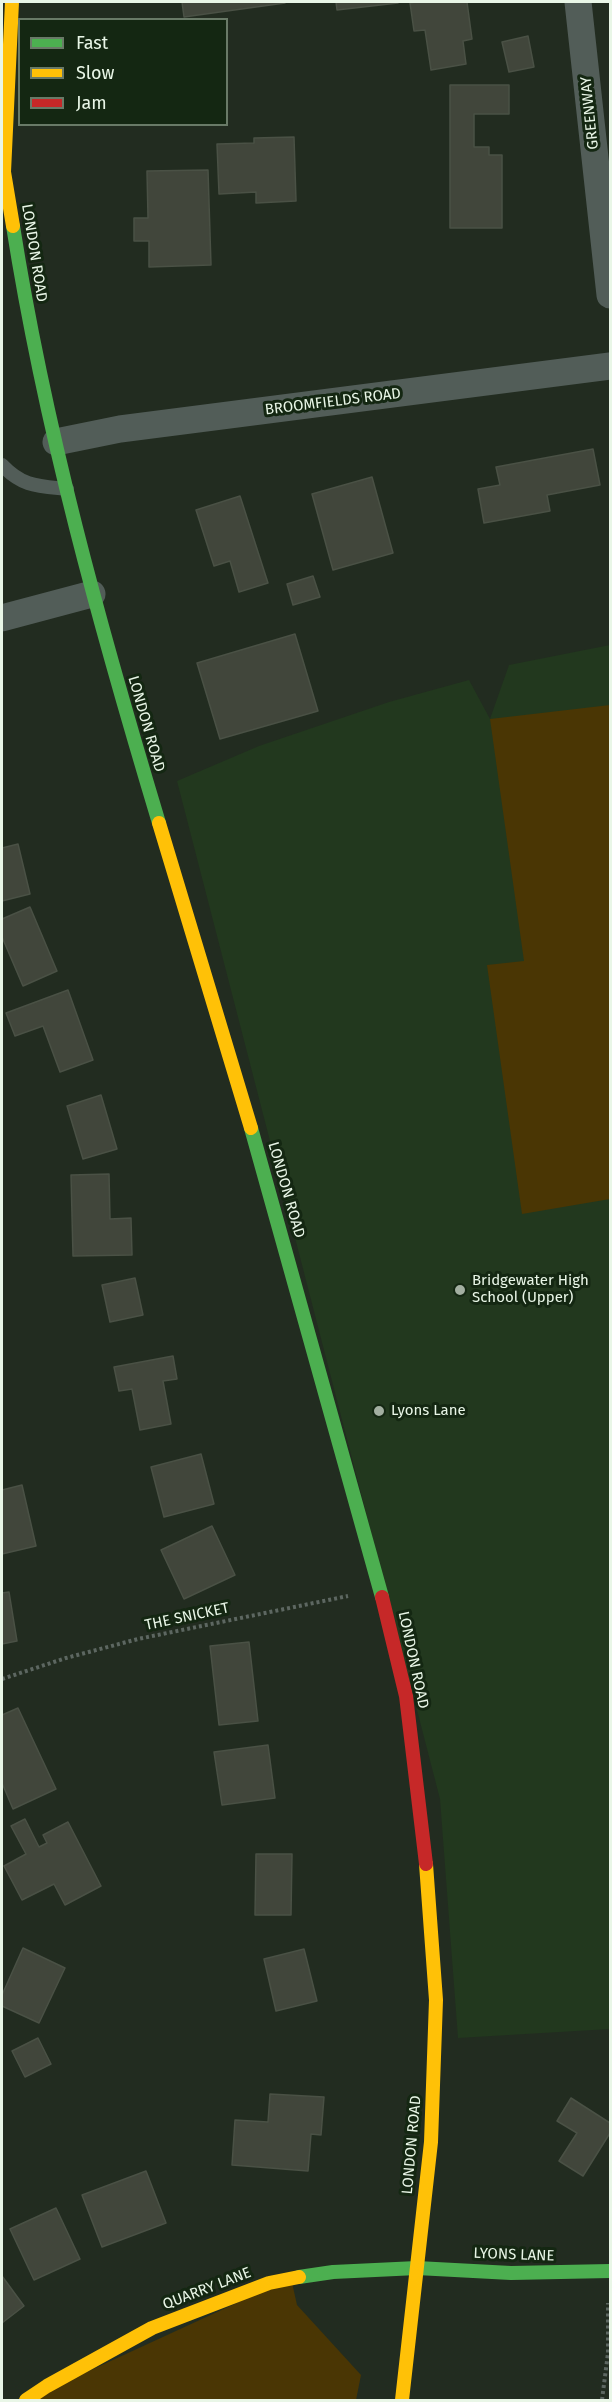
<!DOCTYPE html>
<html>
<head>
<meta charset="utf-8">
<style>
  body { margin:0 }
  #map { position:relative; width:612px; height:2402px; overflow:hidden; background:#222c20; font-family:"Fira Sans",sans-serif }
  canvas { display:block }
  .frame { position:absolute; inset:0; border:3px solid #e9f6e7; pointer-events:none }
  .legend { position:absolute; left:18px; top:18px; width:210px; height:108px; box-sizing:border-box; background:#142712; border:2px solid #697a67; margin:0; padding:8px 10px; list-style:none; font-size:18px; color:#e9f6e7 }
  .legend li { display:flex; align-items:center; gap:12px; height:30px }
  .legend b { width:30px; border:2px solid #697a67 }
</style>
</head>
<body>
<div id="map">
<canvas width="612" height="2402"></canvas>
<div class="frame"></div>
<ul class="legend">
<li><b style="height:8px;background:#4caf50"></b>Fast</li>
<li><b style="height:8px;background:#ffc107"></b>Slow</li>
<li><b style="height:8px;background:#c62828"></b>Jam</li>
</ul>
</div>
<script>
const ctx = document.querySelector('canvas').getContext('2d');
ctx.lineJoin = 'round';
function fill(path, color) {
  ctx.fillStyle = color;
  ctx.fill(path, 'evenodd');
}
function stroke(path, color, width, dash) {
  ctx.strokeStyle = color;
  ctx.lineWidth = width;
  ctx.lineCap = dash ? 'butt' : 'round';
  ctx.setLineDash(dash || []);
  ctx.stroke(path);
}
function write(font, color, halo, rows, align = 'center') {
  ctx.font = font + ' "Fira Sans",sans-serif';
  ctx.lineWidth = 6;
  ctx.setLineDash([]);
  ctx.textBaseline = 'middle';
  ctx.strokeStyle = halo;
  ctx.fillStyle = color;
  for (const [text, x, y, turn = 0] of rows) {
    ctx.save();
    ctx.translate(x, y);
    ctx.rotate((+turn || 0) * Math.PI / 180);
    ctx.textAlign = isNaN(turn) ? turn : align;
    if (halo) ctx.strokeText(text, 0, 0);
    ctx.fillText(text, 0, 0);
    ctx.restore();
  }
}
const built = new Path2D(`
  M610 645V2029L458 2038 440 1799 177 781 259 746 389 702 469 680 490 719 509 665Z`);
const green = new Path2D(`
  M610 705V1199L522 1214 487 965 524 961 490 719Z
  M291 2278 297 2305 361 2375 356 2400H26Z`);
const building = new Path2D(`
  M182 2H285V3L184 17Z
  M336 2H398V3L337 10Z
  M416 2H467L472 39 463 41 466 64 431 70 425 30 414 31 410 3Z
  M528 36 534 67 509 72 502 42Z
  M450 85H509V114H474V147H489V155H502V228H450Z
  M294 137 296 201 256 203V192L219 194 217 144 254 143V138Z
  M208 170 211 265 149 267V241H134V218H148L147 171Z
  M593 449 600 485 547 495 550 511 484 523 478 489 500 485 496 467Z
  M372 477 393 553 333 570 312 494Z
  M240 496 268 583 239 592 230 561 214 566 196 510Z
  M313 576 320 597 293 605 287 584Z
  M295 634 318 711 220 739 197 663Z
  M18 844 30 894 2 901V848Z
  M30 907 57 971 23 986 2 937V919Z
  M68 990 93 1060 60 1072 43 1026 15 1036 6 1013Z
  M101 1095 117 1149 83 1159 67 1106Z
  M109 1174 110 1219 131 1218 132 1255 73 1256 71 1175Z
  M135 1278 143 1315 110 1322 102 1285Z
  M173 1356 177 1379 163 1381 171 1424 140 1430 132 1389 119 1391 114 1367Z
  M201 1454 214 1504 164 1517 151 1467Z
  M22 1485 36 1546 2 1554V1490Z
  M212 1526 235 1575 184 1599 161 1550Z
  M9 1592 17 1641 2 1644V1593Z
  M249 1642 258 1721 219 1725 210 1646Z
  M18 1708 56 1789 13 1809 2 1783V1715Z
  M268 1745 275 1798 222 1805 214 1752Z
  M25 1819 39 1847 47 1843 43 1835 68 1822 101 1886 65 1905 54 1884 22 1900 4 1866 26 1854 11 1826Z
  M256 1854H292L291 1915H255Z
  M23 1948 65 1968 39 2023 2 2006V1995Z
  M304 1949 317 2001 276 2011 264 1959Z
  M38 2038 51 2064 25 2077 12 2051Z
  M270 2094 324 2097 321 2135 311 2134 308 2171 232 2165 235 2120 268 2122Z
  M571 2098 610 2123V2133L583 2176 559 2161 577 2133 557 2121Z
  M146 2171 166 2223 102 2247 82 2195Z
  M56 2208 80 2259 34 2280 10 2229Z
  M2 2276 24 2306 2 2323Z`);
const path = new Path2D(`
  M2 1679 66 1658 138 1639 348 1596
  M602 2400 608 2353V2303`);
const lane = new Path2D(`
  M2 465C23 487 38 486 67 489`);
const street = new Path2D(`
  M578 2 610 295
  M56 442 120 429 610 366
  M2 618 92 594`);
const fast = new Path2D(`
  M13 226C45 429 100 627 159 823
  M251 1128 382 1597
  M299 2277 333 2272 417 2268 511 2273 610 2271`);
const slow = new Path2D(`
  M12 2 4 172 13 226
  M159 823 251 1128
  M26 2400 47 2386 152 2328 269 2283 299 2277
  M402 2400 431 2142 436 2000 426 1864`);
const jam = new Path2D(`
  M382 1597 406 1696 426 1864`);
const markers = [
  [460,1290,6,"#a3afa1"],
  [379,1411,6,"#a3afa1"]
];
const streetNames = [
  ["GREENWAY",590,113,-96],
  ["LONDON ROAD",34,253,81],
  ["BROOMFIELDS ROAD",333,402,-7],
  ["LONDON ROAD",146,724,74],
  ["LONDON ROAD",286,1190,74],
  ["THE SNICKET",187,1617,-12],
  ["LONDON ROAD",413,1660,78],
  ["LONDON ROAD",412,2145,-85],
  ["LYONS LANE",514,2255,2],
  ["QUARRY LANE",207,2289,-21]
];
const poiNames = [
  ["Bridgewater High",472,1281],
  ["School (Upper)",472,1298],
  ["Lyons Lane",391,1411]
];
fill(built, '#22381e');
fill(green, '#4a3604');
fill(building, '#41463b');
stroke(building, '#4a5145', 1.5);
stroke(path, '#5d6761', 4, [3, 3]);
stroke(lane, '#525d58', 14);
stroke(street, '#525d58', 27);
stroke(fast, '#4caf50', 14);
stroke(slow, '#ffc107', 14);
stroke(jam, '#c62828', 14);
for (const [x, y, r, color] of markers) {
  const dot = new Path2D();
  dot.arc(x, y, r, 0, 2 * Math.PI);
  ctx.fillStyle = color;
  ctx.fill(dot);
  stroke(dot, '#142712', 2);
}
write('15px', '#e9f6e7', '#142712', streetNames);
write('15px', '#e9f6e7', '#142712', poiNames, 'left');
</script>
</body>
</html>
